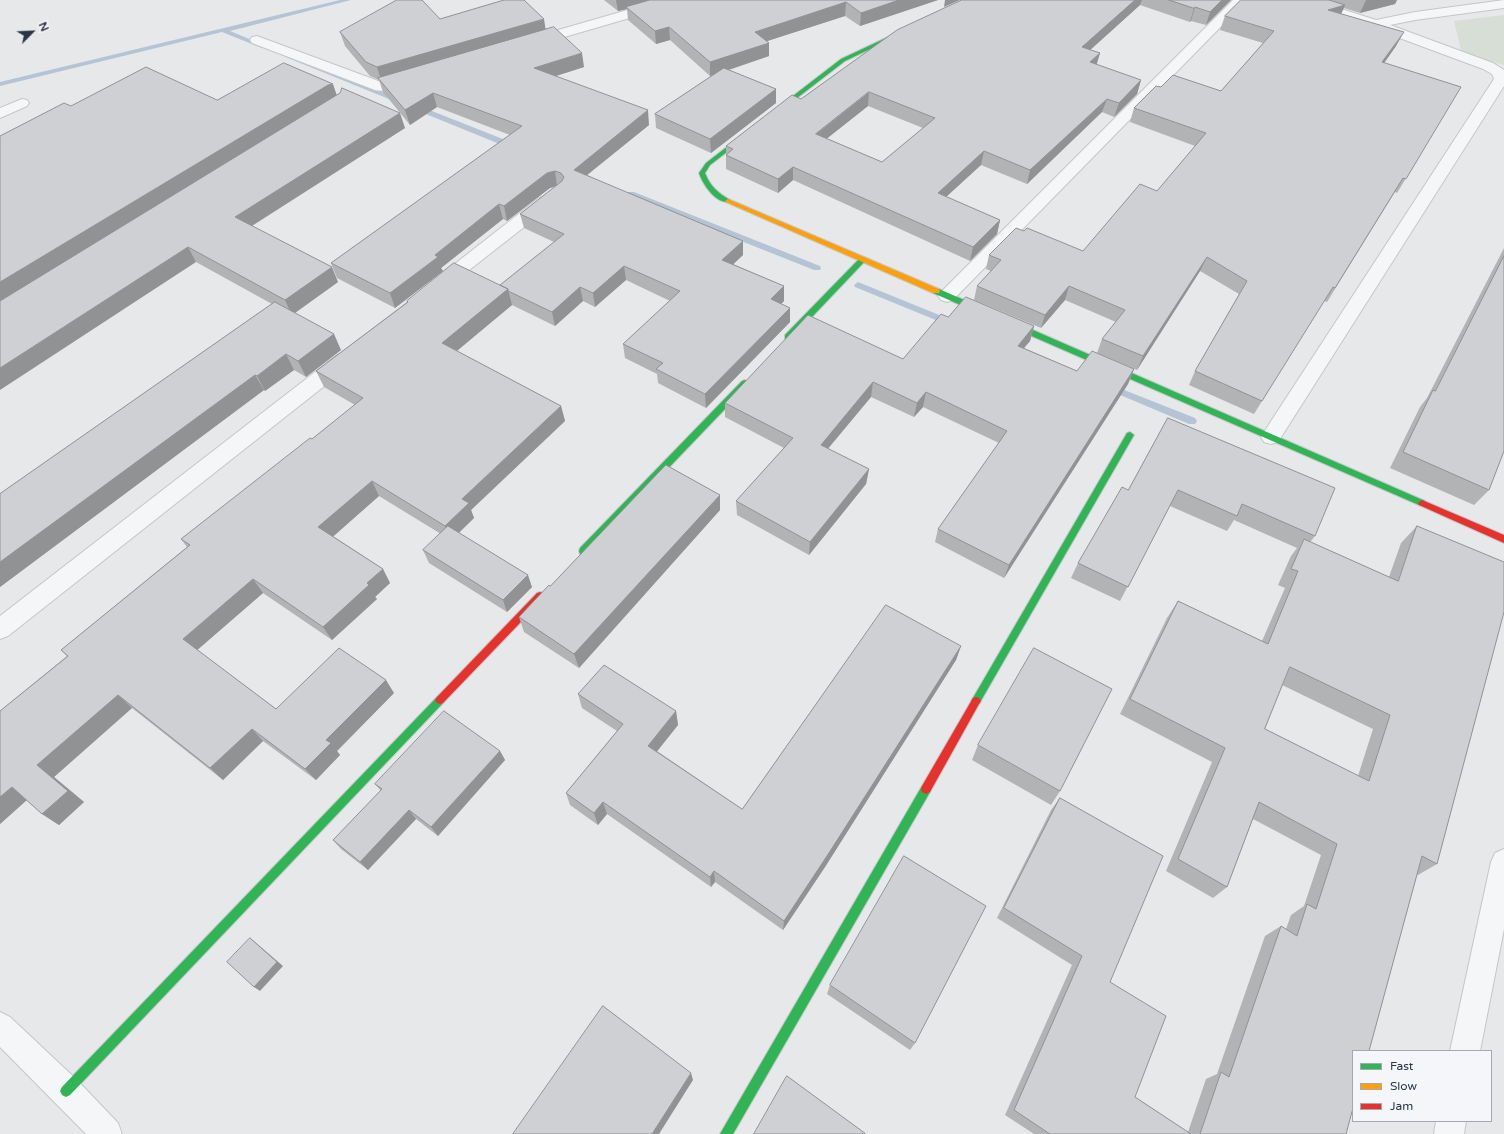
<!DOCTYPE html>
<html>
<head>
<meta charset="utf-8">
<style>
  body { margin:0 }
  #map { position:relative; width:1504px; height:1134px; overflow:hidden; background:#e6e8ea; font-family:"Varela Round",sans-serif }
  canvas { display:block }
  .legend { position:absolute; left:1352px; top:1050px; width:140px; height:72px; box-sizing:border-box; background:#f4f6f9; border:1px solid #a4a8b1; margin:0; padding:5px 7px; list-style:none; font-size:12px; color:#2b3445 }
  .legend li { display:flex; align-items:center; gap:8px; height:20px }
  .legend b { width:20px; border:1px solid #a4a8b1 }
  .north { position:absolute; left:12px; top:12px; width:40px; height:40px; -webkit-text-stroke:3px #f4f6f9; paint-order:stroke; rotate:66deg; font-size:11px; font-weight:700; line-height:16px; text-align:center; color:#2b3445 }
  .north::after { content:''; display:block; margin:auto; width:14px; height:18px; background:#2b3445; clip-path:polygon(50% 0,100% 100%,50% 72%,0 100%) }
</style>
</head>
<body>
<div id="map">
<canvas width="1504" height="1134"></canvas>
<ul class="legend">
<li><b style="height:5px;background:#30b455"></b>Fast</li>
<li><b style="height:5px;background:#ff9f0a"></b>Slow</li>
<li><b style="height:5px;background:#e5322d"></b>Jam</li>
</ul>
<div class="north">N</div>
</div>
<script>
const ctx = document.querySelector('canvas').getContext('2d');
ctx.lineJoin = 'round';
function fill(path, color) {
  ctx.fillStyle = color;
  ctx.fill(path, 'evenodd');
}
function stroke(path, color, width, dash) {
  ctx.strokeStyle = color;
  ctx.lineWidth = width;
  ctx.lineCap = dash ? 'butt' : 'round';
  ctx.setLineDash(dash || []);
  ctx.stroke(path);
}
const green = new Path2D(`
  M1504 15V65L1462 54 1454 21Z`);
const stream = new Path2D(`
  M340 0H351L230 31 266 46V48H262L222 32 0 86V82Z
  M290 55 518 145 519 147 518 149H512L288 58 286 57Z
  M628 192H634L820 266 821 268 820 270H814L628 196Z
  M858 282 954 321 956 323 951 326 948 325 855 287 854 285Z
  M1109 384 1195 418 1197 421 1195 424H1189L1106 389 1104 387 1106 385Z`);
const street = new Path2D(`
  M662 0H683L681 3 537 45 532 46 527 45 525 42 527 39Z
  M1233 0H1247L953 300 947 302 941 300 938 296 941 292Z
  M1292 0H1313L1376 20 1415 12 1504 0V8L1415 20 1390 25 1493 63 1504 70V86L1278 442 1271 444 1264 442 1261 437 1264 432 1494 79 1492 74 1483 69 1370 27 1294 3Z
  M257 36 381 82 410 74 415 75 417 78 415 81C403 85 387 93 375 90L252 43 250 40 252 37Z
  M22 99 27 100 29 103 27 106 0 118V108Z
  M545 197 551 198 553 202 551 206 445 289 439 291 433 289 430 285 433 281 539 198Z
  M344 353 351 355 353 360 351 365 8 636 0 639V616L337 355Z
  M1504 849V929L1480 1051H1450L1491 862 1495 853Z
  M0 1012 10 1017 77 1080 118 1123 122 1134H86L0 1047Z
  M1436 1121H1466L1464 1134H1434Z`);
const fast = new Path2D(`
  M903 30 908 31 845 61 710 165 705 173C710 186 718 193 730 200V202C716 204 703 185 699 173L706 163 841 59Z
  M861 257H863L867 259 791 339H785V335Z
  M933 289H939L1425 501 1426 503 1422 506 1419 505 933 293Z
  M745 380 749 383 748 385 586 554H580L579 551 580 548 742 381Z
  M1130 432 1134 435 979 704 976 705 973 704 971 701 973 698 1127 433Z
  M440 696 443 697 445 700 443 703 70 1095 66 1097 62 1095 60 1091 62 1087 437 697Z
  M926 784 930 786 931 789 930 792 733 1134H720L922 786Z`);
const slow = new Path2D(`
  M728 199 939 289 940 291 939 293H933L726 202 725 201Z`);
const jam = new Path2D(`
  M1422 500 1504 535V543L1419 505 1418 503Z
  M540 592 543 593 545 596 543 599 443 703 440 704 437 703 435 700 437 697 537 593Z
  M976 697 979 698 981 701 979 704 930 792 926 794 922 792 921 789 922 786 973 698Z`);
const wall = new Path2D(`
  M604 0H938L860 26 845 16 767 41 769 56 729 70 776 89V103L711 153 656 128 655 114 713 75 710 76 670 40 656 44 628 20 627 9 618 11Z
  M962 0H1231L1206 25 1191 21 1190 22 1140 5 1090 50 1100 53 1096 65 1141 80 1137 94 1114 117 1102 112 1027 184 981 165 946 197 1000 220 997 234 970 261 793 180 778 193 726 169V146ZM868 106 923 128 882 162 826 139Z
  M1241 0H1397L1395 4 1360 13 1344 8 1341 14 1396 46 1384 63 1461 87 1397 193 1395 192 1327 302 1324 301 1254 414 1189 385 1195 371 1239 294 1200 271 1137 370 1097 353 1102 339 1116 322 1065 300 1041 328 974 300 977 286 991 271 986 269 989 255 1024 231 1083 251 1157 191 1195 146 1130 122 1134 108 1161 87 1221 91 1263 43 1220 30 1225 16Z
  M440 19 546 29 584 67 556 76 649 125 587 175 743 255 733 264 784 286V301L781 304 790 322 706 408 658 383 657 374 625 358 623 344 670 301 626 280 595 307 583 301 555 326 512 305 457 351 561 406 565 421 471 510 474 518 459 533 532 587 507 612 429 563 423 550 441 534 379 496 333 536 383 569 390 583 375 597 377 599 332 640 263 593 197 650 276 709 394 693 337 751 340 755 316 780 263 741 223 780 132 708 54 777 84 802 59 825 42 814 27 800 0 824V711L67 656 61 650 187 547 181 539 312 439 355 405 324 387 316 371 407 302V301L500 285 554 242 524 228 520 214 556 186 550 188 507 221 503 219 441 268 443 271 395 308 337 278 331 263 510 135 437 107 410 125 383 92 379 80 370 76 345 46 340 32Z
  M337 95 405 128 252 226 338 282 295 313 341 350 306 377 294 370 265 391 264 390 0 587V494L272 304 196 262 71 106Z
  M1504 248V451L1489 490 1474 505 1390 468 1420 407 1427 398Z
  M948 317 1034 326 1030 341 1024 348 1077 371 1134 369 1128 384 1004 578 935 542 938 529 999 443 923 407 914 417 871 397 828 449 869 469 866 484 809 555 737 515 736 501 784 448 725 417V403L903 359Z
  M1168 418 1315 536 1310 542 1389 577 1401 543 1417 526 1437 864 1418 875H1417L1346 1134H1034L1005 1115 1072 965 997 918 1051 810 1060 798 1110 982 1135 1097 1188 1132 1206 1079 1217 1074 1265 936 1281 926 1286 929 1291 915 1304 906 1321 855 1253 819 1227 887 1213 898 1166 871 1212 762 1120 714 1167 618 1178 601 1262 641 1285 588 1278 585 1291 556 1297 548 1234 520 1227 531 1170 506 1120 601 1071 578 1078 563 1128 490ZM1282 685 1373 729 1358 776 1265 729Z
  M720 495V510L579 668 524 632 519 617 550 586Z
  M961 646 956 660 825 867 783 930 715 882 711 887 607 814 598 825 570 805 566 793 617 731 582 708 578 694 676 711 678 725 657 751 742 809Z
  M978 745 1060 791 1051 805 972 760Z
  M500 751 505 760 438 836 416 819 368 870 341 849 333 840 381 791 375 784Z
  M830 985 915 1043 910 1050 827 994Z`);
const shadedWall = new Path2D(`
  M616 0H657L626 7 627 9 618 11Z
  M899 0H938L860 26 861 13Z
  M945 0H960L944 7Z
  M1135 0H1142L1140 5 1078 61 1082 47Z
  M1222 0H1231L1206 25 1210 12Z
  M1366 0H1397L1395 4 1360 13Z
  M846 2 845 16 755 45V32Z
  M1345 5 1339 19 1328 10Z
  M1195 7 1191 21 1190 22 1194 8Z
  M544 19 546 32 381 80 377 67Z
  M669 27 670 40 656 44 655 31Z
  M1404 32 1396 46 1375 76 1382 62Z
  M769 43V56L710 76V62Z
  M582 53 584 67 537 82 534 68Z
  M1100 53 1096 67 1090 62Z
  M1141 80 1137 94 1114 117 1119 103Z
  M333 84 338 99 0 304V282L328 85Z
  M776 89V103L711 153 710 139Z
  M869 92 868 106 815 148 816 134Z
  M433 93 437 107 410 125 405 110Z
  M1107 99 1102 112 1027 184 1030 170Z
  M648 110 649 125 576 184 574 170Z
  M400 113 405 128 242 232 235 217Z
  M984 151 981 165 935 207 938 193Z
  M793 167V180L778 193V179Z
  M555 171 557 186 550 188 507 221 504 206 547 173Z
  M499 204 503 219 441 268 443 271 395 308 390 293 435 255Z
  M1000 220 997 234 970 261 973 247Z
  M743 241V255L723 274 722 260Z
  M188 247 196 262 0 390V368Z
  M1207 257 1200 271 1137 370 1143 356Z
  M624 266 626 280 595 307 593 293Z
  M332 267 338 282 292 315 285 300Z
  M784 286V301L771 314V299Z
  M1069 286 1065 300 1041 328 1045 315Z
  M580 287 583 301 555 326 552 312Z
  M508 289 512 305 447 359 442 343Z
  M790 308V322L706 408 705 394Z
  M1034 326 1030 341 1013 361 1018 346Z
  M334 334 341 350 306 377 298 361Z
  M286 354 294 370 265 391 257 376Z
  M1134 369 1128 384 1004 578 1009 565Z
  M255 375 264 390 0 587V562Z
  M873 382 871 397 819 459 821 445Z
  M926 392 923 407 914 417 917 403Z
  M561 406 565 421 471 510 474 518 451 540 445 526 462 499Z
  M869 469 866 484 809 555 810 542Z
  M372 481 379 496 327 542 318 527Z
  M720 495V510L579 668 574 654Z
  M383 569 390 583 375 597 377 599 332 640 323 627 367 583Z
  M528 575 532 587 507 612 503 600Z
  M253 579 263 593 195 652 183 639Z
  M961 646 956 660 825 867 783 930 784 921Z
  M386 680 394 693 337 751 340 755 316 780 305 769 326 740Z
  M118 695 132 708 54 777 84 802 59 825 42 814 37 765Z
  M676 711 678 725 651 759 648 746Z
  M252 729 263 741 223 780 210 768Z
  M500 751 505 760 438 836 431 827Z
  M12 787 29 798 0 824V797Z
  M603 802 607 814 598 825 594 813Z
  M409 810 416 819 368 870 360 862Z
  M714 871 715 882 711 887 710 877Z
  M250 938 255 942 283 966 260 991 254 987Z
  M691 1073 693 1080 659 1134H652Z`);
const building = new Path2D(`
  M397 0H422L440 19 504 0H524L544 19 377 67 366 62 340 32Z
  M650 0H899L861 13 846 2 755 32 769 43 710 62 669 27 655 31 626 7Z
  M962 0H1135L1082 47 1100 53 1090 62 1141 80 1119 103 1107 99 1030 170 984 151 938 193 1000 220 973 247 793 167 778 179 726 155 733 149 726 146 792 95 801 99 897 30ZM869 92 935 118 882 162 816 134Z
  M1169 0H1222L1210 12 1195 7 1194 8Z
  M1241 0H1329L1345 5 1328 10 1404 32 1382 62 1461 87 1406 179 1403 178 1335 288 1333 287 1262 401 1195 371 1247 281 1207 257 1143 356 1102 339 1125 310 1069 286 1045 315 977 286 1001 260 989 255 1016 228 1024 231 1027 228 1083 251 1140 184 1157 191 1206 133 1134 108 1156 86 1161 87 1173 75 1221 91 1274 31 1225 16Z
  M554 27 582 53 534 68 648 110 574 170 743 241 722 260 784 286 771 299 790 308 705 394 656 369 663 363 623 344 680 291 624 266 593 293 580 287 552 312 508 291V289L500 285 564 234 520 214 562 181 564 177 561 173 555 171 547 173 504 206 499 204 435 255 438 257 390 293 331 263 522 126 433 93 405 110 378 78Z
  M284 63 333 84 328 85 0 282V136L64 103 71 106 146 67 217 100Z
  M724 68 776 89 710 139 655 114Z
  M342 88 400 113 235 217 332 267 285 300 188 247 0 368V301L340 93Z
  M1504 256V451L1489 490 1403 452 1433 390 1435 391Z
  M454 263 508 289 442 343 561 406 462 499 469 503 445 526 372 481 318 527 383 569 367 583 369 585 323 627 253 579 183 639 276 709 339 648 386 680 326 740 331 743 305 769 252 729 210 768 118 695 37 765 68 791 42 814 12 787 0 797V711L68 656 61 650 190 545 181 539 310 438 312 439 363 398 316 371 408 302 407 301Z
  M966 297 1034 326 1018 346 1077 371 1092 351 1134 369 1009 565 938 529 1007 431 926 392 917 403 873 382 821 445 869 469 810 542 736 501 793 438 725 403 808 315 903 359 941 314 948 317Z
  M275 302 334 334 298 361 286 354 257 376 255 375 0 562V494Z
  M1168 418 1335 488 1315 536 1242 504 1237 516 1178 490 1128 587 1078 563 1122 487 1128 490Z
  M666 465 720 495 574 654 519 617 549 585 550 586Z
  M448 526 528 575 503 600 423 550Z
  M1417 526 1504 562V612L1437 864 1422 856 1369 1051H1353V1108L1346 1134H1200L1221 1072 1229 1077 1281 926 1297 936 1307 904 1316 909 1337 844 1259 802 1227 887 1178 859 1225 748 1130 699 1178 601 1268 644 1298 571 1291 569 1304 539 1398 581ZM1290 667 1390 715 1369 781 1265 729Z
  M886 605 961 646 827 856 784 921 714 871 710 877 603 802 594 813 566 793 623 724 578 694 604 665 676 711 648 746 742 809Z
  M1034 648 1112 689 1060 791 978 745Z
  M444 711 500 751 431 827 409 810 360 862 333 840 382 789 375 784Z
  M1060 798 1163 856 1110 982 1166 1016 1135 1097 1191 1134H1050L1014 1110 1082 956 1004 908Z
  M904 856 986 906 915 1043 830 985Z
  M250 938 277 962 254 987 227 962Z
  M603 1006 691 1073 652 1134H513Z
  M787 1076 866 1134H754Z`);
fill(green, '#d6ded6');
fill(stream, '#b4c4d5');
stroke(street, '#c4c6c8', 2);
stroke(fast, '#c4c6c8', 2);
stroke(slow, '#c4c6c8', 2);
stroke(jam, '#c4c6c8', 2);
fill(street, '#f5f6f7');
fill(fast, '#30b455');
fill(slow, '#ff9f0a');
fill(jam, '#e5322d');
fill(wall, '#b1b3b5');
fill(shadedWall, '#909294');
fill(building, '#ced0d3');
stroke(building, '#909294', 1);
</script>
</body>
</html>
